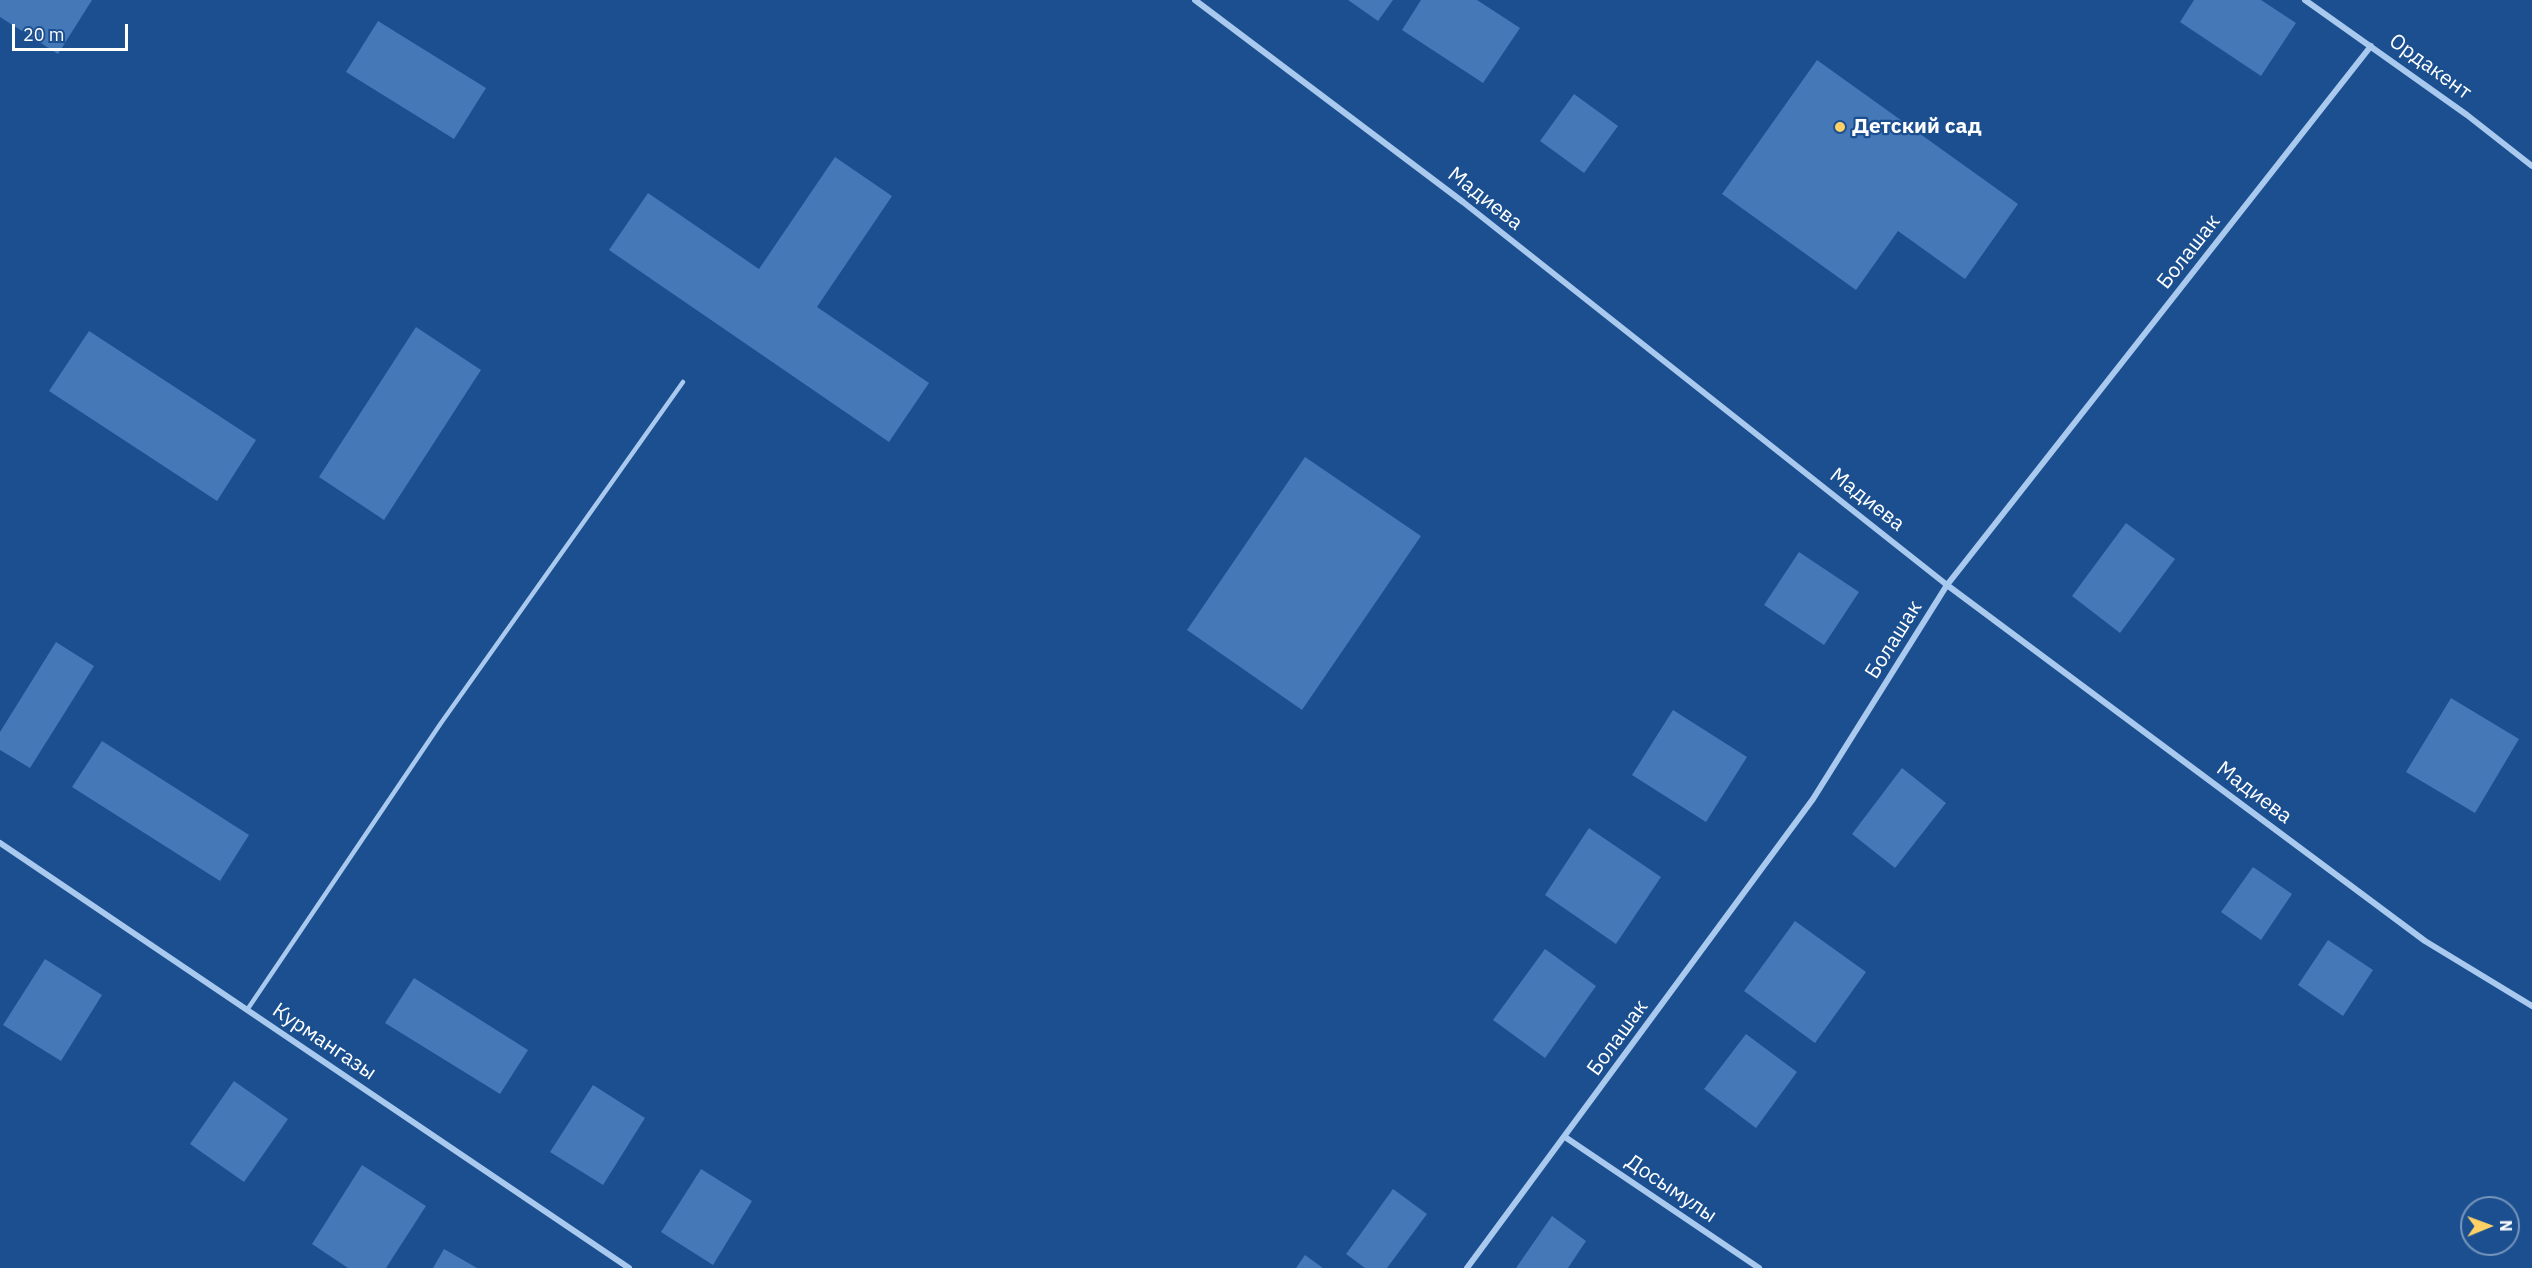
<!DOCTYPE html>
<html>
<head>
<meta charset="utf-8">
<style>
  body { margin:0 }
  #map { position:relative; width:2532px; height:1268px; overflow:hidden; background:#1b4f8f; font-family:"IBM Plex Sans",sans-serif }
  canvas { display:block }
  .north { position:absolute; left:2460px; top:1196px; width:60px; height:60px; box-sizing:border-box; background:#1b4f8f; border:2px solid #7695bc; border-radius:50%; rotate:89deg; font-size:16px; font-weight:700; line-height:24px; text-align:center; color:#fff }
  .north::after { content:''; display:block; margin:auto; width:21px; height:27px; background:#ffd166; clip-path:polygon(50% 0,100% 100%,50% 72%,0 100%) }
  .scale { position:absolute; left:12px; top:24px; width:116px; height:27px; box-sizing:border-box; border:3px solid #fff; border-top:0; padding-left:8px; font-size:18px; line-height:21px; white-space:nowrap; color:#fff; -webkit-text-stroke:4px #1b4f8f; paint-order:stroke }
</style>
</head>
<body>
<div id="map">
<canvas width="2532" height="1268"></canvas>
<div class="north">N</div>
<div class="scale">20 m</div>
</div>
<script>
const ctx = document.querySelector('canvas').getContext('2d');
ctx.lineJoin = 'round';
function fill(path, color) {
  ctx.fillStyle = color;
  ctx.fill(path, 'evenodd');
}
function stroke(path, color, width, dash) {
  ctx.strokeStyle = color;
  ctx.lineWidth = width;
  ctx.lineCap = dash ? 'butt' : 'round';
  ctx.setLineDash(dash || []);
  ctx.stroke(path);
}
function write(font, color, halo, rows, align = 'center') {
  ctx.font = font + ' "IBM Plex Sans",sans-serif';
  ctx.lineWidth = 4.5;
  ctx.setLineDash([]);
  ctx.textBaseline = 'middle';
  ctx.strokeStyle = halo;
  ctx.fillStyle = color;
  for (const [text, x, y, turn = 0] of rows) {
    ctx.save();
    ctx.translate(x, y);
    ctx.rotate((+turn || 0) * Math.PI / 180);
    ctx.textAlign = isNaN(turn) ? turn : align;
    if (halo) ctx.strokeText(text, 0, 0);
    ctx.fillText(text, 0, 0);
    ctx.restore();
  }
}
const building = new Path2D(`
  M0 0H92L58 54 0 17Z
  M1348 0H1393L1378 21Z
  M1421 0H1477L1520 28 1483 83 1402 30Z
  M2194 0H2261L2296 23 2261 76 2180 22Z
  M378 21 486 88 454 139 346 72Z
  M1817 60 2018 204 1965 279 1898 231 1856 290 1722 194Z
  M1574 94 1618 126 1584 173 1540 141Z
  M835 157 892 196 817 307 929 383 889 442 609 250 648 193 759 269Z
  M416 327 481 370 384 520 319 477Z
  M89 331 256 440 217 501 49 391Z
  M1305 457 1421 536 1302 710 1187 630Z
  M2126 523 2175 559 2120 633 2072 596Z
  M1799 552 1859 592 1824 645 1764 605Z
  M56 642 94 666 30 768 0 750V732Z
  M2451 698 2519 739 2475 813 2406 772Z
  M1673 710 1747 757 1706 822 1632 775Z
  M102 741 249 835 220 881 72 787Z
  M1902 768 1946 803 1895 868 1852 834Z
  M1589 828 1661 877 1616 944 1545 895Z
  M2253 867 2292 894 2261 940 2221 912Z
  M1795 921 1866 972 1815 1043 1744 991Z
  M2328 940 2373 970 2343 1016 2298 985Z
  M1545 949 1596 986 1545 1058 1493 1020Z
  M45 959 102 995 61 1061 3 1025Z
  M414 978 528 1050 500 1094 385 1023Z
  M1746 1034 1797 1072 1756 1128 1704 1089Z
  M234 1081 288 1119 244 1182 190 1144Z
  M593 1085 645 1118 603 1185 550 1152Z
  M362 1165 426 1206 386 1268H348L312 1244Z
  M701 1169 752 1201 713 1265 661 1232Z
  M1393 1189 1427 1214 1387 1268H1365L1346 1254Z
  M1552 1216 1586 1241 1568 1268H1516Z
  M444 1249 477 1268H433Z
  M1305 1255 1323 1268H1296Z`);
const service = new Path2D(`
  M247 1010 441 723 683 382`);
const minor = new Path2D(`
  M1195 0 1463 202 1947 585 2425 941 2532 1006
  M2305 0 2467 115 2532 166
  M0 843 629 1268
  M1565 1137 1759 1268
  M1467 1268 1813 799 1947 585 2371 46`);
const markers = [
  [1840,127,6,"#ffd166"]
];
const streetNames = [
  ["Ордакент",2430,67,36],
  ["Мадиева",1485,199,38],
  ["Болашак",2189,252,-52],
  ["Мадиева",1867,500,38],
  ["Болашак",1894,640,-58],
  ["Мадиева",2254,793,37],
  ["Болашак",1618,1038,-54],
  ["Курмангазы",324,1042,34],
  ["Досымулы",1671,1189,34]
];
const poiNames = [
  ["Детский сад",1852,127]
];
fill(building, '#4478b7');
stroke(service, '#a9c9ee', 4.5);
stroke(minor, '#a9c9ee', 6);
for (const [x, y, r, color] of markers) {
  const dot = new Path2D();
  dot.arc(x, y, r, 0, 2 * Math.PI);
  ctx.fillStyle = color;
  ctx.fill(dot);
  stroke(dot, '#1b4f8f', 2);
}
write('21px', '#fff', '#1b4f8f', streetNames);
write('bold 21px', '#fff', '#1b4f8f', poiNames, 'left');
</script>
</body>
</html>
